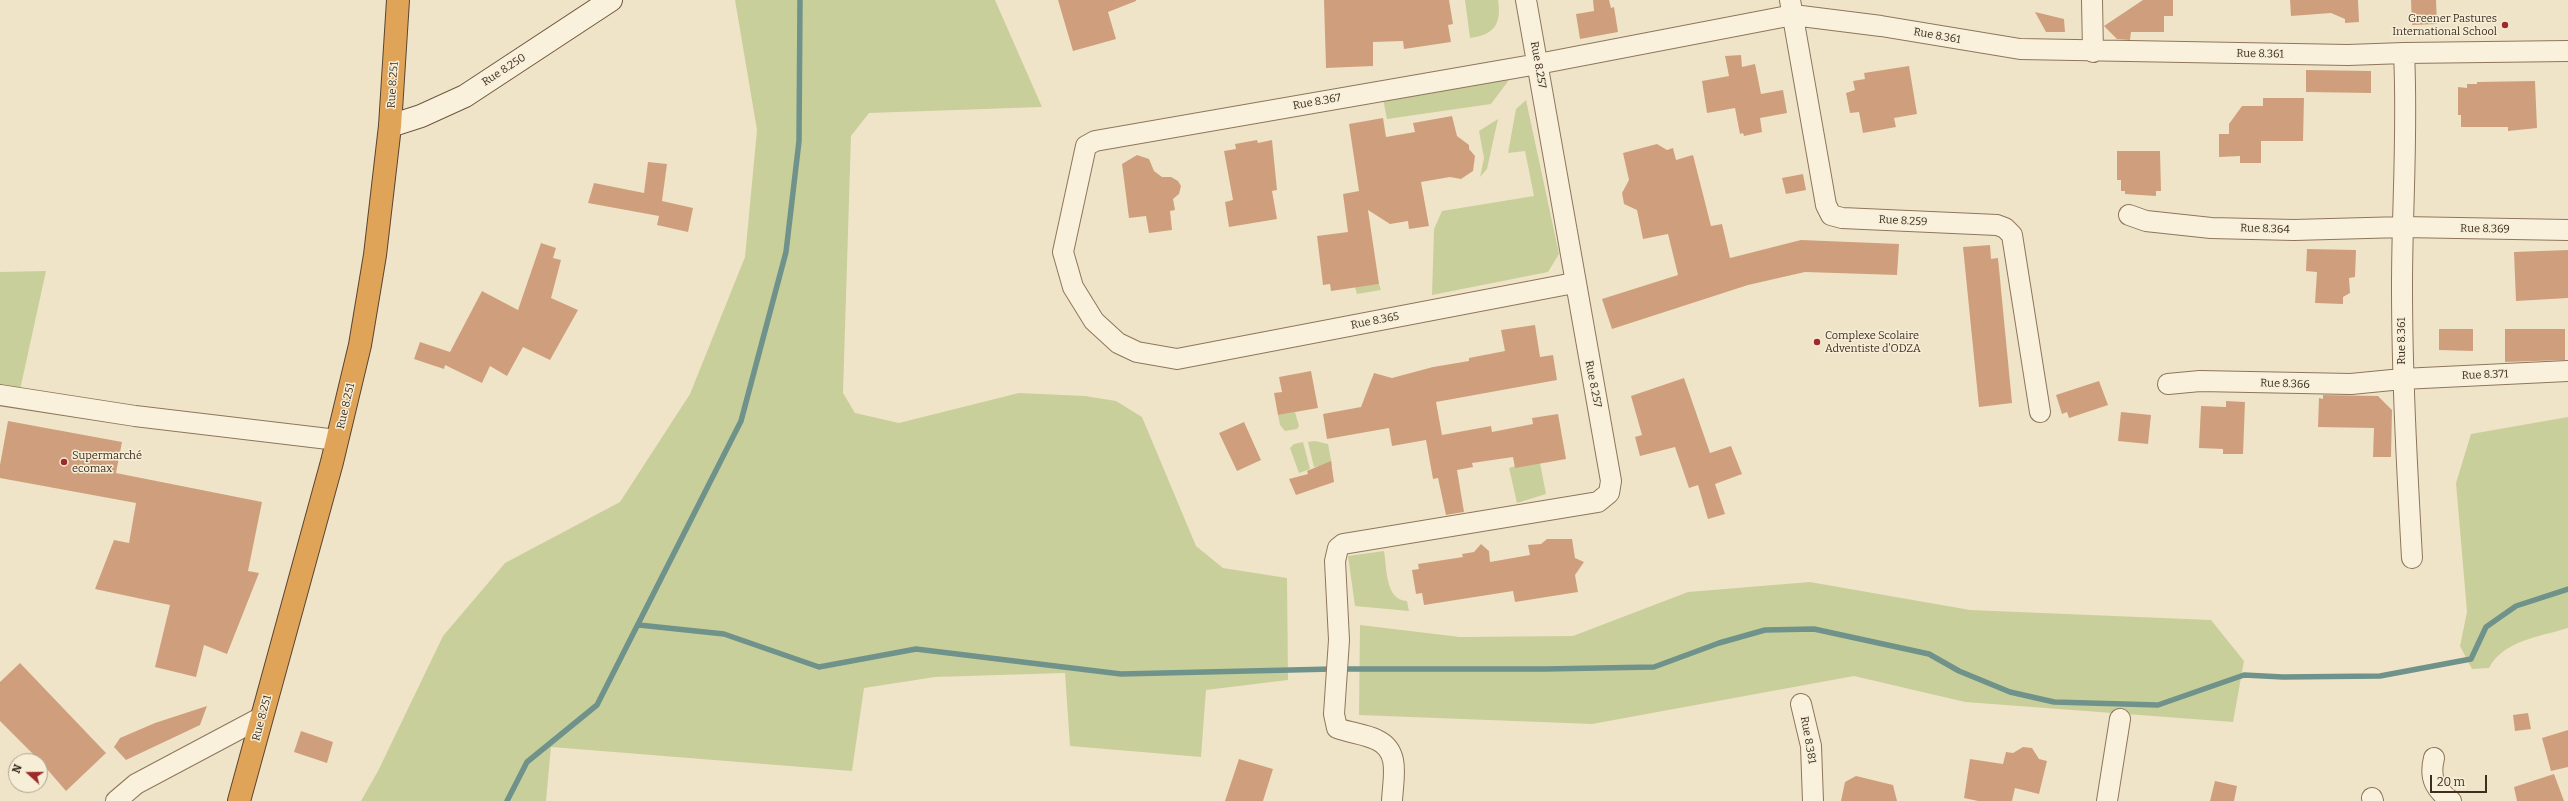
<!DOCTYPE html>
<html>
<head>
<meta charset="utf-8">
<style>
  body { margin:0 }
  #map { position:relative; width:2568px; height:801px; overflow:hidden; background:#f0e4c8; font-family:Bitter,serif }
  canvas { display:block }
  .north { position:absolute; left:8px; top:753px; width:40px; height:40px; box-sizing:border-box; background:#f7eed8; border:1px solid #ada18e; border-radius:50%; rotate:291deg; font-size:11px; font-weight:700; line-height:16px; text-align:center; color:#3d2e20 }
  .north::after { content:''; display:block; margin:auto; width:14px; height:18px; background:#9e2a2b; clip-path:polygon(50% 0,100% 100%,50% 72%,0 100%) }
  .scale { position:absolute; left:2430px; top:775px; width:57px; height:18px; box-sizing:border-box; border:2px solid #3d2e20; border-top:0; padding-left:5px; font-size:12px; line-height:14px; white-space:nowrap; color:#3d2e20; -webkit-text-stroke:3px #f7eed8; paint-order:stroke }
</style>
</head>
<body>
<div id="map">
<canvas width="2568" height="801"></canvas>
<div class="north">N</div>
<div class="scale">20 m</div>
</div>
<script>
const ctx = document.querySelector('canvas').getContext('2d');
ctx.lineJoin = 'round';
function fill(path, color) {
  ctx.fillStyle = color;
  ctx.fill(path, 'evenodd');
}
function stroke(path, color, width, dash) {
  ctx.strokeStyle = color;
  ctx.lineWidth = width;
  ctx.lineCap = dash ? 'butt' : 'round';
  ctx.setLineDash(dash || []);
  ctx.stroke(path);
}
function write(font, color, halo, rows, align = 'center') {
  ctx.font = font + ' Bitter,serif';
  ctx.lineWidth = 3;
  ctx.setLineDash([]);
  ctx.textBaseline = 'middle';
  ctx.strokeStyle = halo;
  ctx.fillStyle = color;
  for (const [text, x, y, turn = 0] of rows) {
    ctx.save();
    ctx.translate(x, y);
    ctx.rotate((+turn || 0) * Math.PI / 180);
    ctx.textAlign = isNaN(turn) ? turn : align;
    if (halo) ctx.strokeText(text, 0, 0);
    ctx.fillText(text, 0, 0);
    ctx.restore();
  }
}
const green = new Path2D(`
  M735 0H995L1042 107 869 113 851 136 843 393 855 413 899 423 1019 393 1085 396 1116 401 1142 417 1196 546 1223 568 1287 578 1288 680 1206 690 1201 757 1070 746 1065 673 935 677 864 688 852 771 551 747 546 801H361L378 771 443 636 505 563 620 502 690 394 745 257 757 130Z
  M1465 0H1498C1502 24 1494 35 1470 38Z
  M1509 80 1491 104 1387 119 1383 99Z
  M1526 100 1559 254 1548 272 1432 295 1434 229 1442 211 1534 196 1525 151 1508 153 1516 109Z
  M1498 119 1487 169 1480 177 1484 158 1479 131Z
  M46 271 18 399 0 398V272Z
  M1379 284 1381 290 1357 294 1355 287Z
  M1295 412 1299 426 1297 429 1285 431 1280 425 1278 415Z
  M2568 417V628C2539 637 2504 640 2489 668L2472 669 2460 646 2467 612 2456 483 2471 434Z
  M1315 441 1328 444 1332 465 1314 467 1308 442Z
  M1303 442 1310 469 1299 473 1290 448 1294 444Z
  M1529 462 1540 463 1546 494 1517 503 1509 468Z
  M1384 551C1387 568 1385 600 1407 601L1409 611 1355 606 1348 556Z
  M1810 582 1970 610 2211 620 2244 661 2233 722 1965 702 1854 676 1592 724 1359 715 1360 625 1460 637 1573 636 1688 592Z`);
const stream = new Path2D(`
  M639 625 724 634 819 667 916 649 1121 674 1333 669H1545L1654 667 1719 643 1765 630 1814 629 1929 654 1959 671 2010 692 2054 702 2158 705 2244 675 2283 677 2380 676 2471 659 2486 627 2516 606 2568 589
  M507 801 527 762 597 705 741 421 786 252 799 141 800 0`);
const building = new Path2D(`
  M1058 0H1136V1L1108 12 1116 39 1073 51Z
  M1324 0H1449L1453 24 1448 25 1451 42 1404 49 1403 41 1373 42V66L1326 68Z
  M1593 0H1609L1611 8 1614 7 1618 32 1580 39 1576 14 1594 11Z
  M2143 0H2173V16H2164V32H2131L2130 40 2117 39 2104 26Z
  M2290 0H2358L2359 22 2345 23V19L2331 13 2291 16Z
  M2411 0H2436L2437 24 2412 25Z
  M2035 12 2064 19 2065 32H2046Z
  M1741 55 1742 67 1755 64 1761 94 1783 90 1787 113 1760 118 1762 132 1744 136 1743 133 1740 134 1735 108 1707 113 1702 81 1729 76 1725 56Z
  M1909 66 1917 114 1894 118 1896 127 1863 133 1859 112 1850 113 1846 93 1855 90 1853 81 1865 79 1864 73Z
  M2306 70 2371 71V93L2306 92Z
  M2535 81 2537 128 2508 131V127H2461V115H2458V87L2467 88V84H2477V82Z
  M2263 98H2304L2303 141H2261V163H2240V156L2219 157V134H2229V124L2242 106H2263Z
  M1452 116 1457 136 1469 145V149L1475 156 1473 171 1461 179 1450 177 1421 182 1429 226 1409 229 1408 221 1390 224 1368 210 1379 284 1331 291 1330 284 1323 285 1317 236 1348 232 1343 194 1359 191 1349 124 1383 118 1386 137 1415 132 1413 123Z
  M1257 140 1258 143 1272 140 1277 190 1272 191 1277 219 1229 227 1225 202 1233 200 1224 151 1236 149 1235 144Z
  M1657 144 1667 150 1673 148 1676 160 1693 155 1711 226 1722 224 1730 258 1801 240 1899 244 1897 275 1805 272 1748 285 1612 329 1602 299 1678 275 1668 234 1643 239 1637 210 1624 204 1622 193 1629 180 1623 153Z
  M2117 151H2160L2161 191H2156V196L2125 194V191H2121V180H2117Z
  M1137 155 1149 159 1154 171 1162 177H1171L1178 181 1181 186 1179 194 1173 199 1175 210 1170 211 1172 230 1149 233 1146 216 1129 218 1122 164Z
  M648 162 667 164 662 201 693 208 688 232 657 225 659 216 588 203 594 183 644 193Z
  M1803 174 1806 190 1786 194 1782 178Z
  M541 243 556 248 553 258 561 260 551 298 578 310 550 360 523 347 507 376 490 366 482 383 445 365 444 369 414 359 420 342 450 352 482 291 518 310Z
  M1990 245 1991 259 1998 258 2012 403 1979 407 1963 247Z
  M2307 249 2356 250 2355 277 2349 278 2350 293 2343 297V304L2315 303 2317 272 2306 271Z
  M2568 250V298L2516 301 2514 252Z
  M1535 325 1540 357 1553 355 1557 380 1436 402 1442 435 1491 426 1492 432 1533 424 1532 418 1558 414 1566 459 1515 468 1513 457 1472 463 1473 467 1457 470 1464 512 1446 515 1438 478 1433 479 1426 440 1392 446 1389 428 1327 439 1323 414 1361 407 1374 373 1392 378 1433 367 1469 361V358L1505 351 1501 330Z
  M2439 329H2473V351L2439 350Z
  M2505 329H2565V360L2505 362Z
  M1311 371 1318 408 1278 415 1274 393 1282 392 1279 377Z
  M1684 378 1710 453 1731 446 1742 474 1715 484 1725 514 1708 519 1698 485 1689 488 1675 447 1640 456 1635 437 1642 435 1631 396Z
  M2099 381 2108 405 2069 418 2067 412 2062 414 2056 395Z
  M2323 395 2378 396 2392 410 2391 457H2373L2374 428 2318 427 2319 398 2323 399Z
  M2226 401 2245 402 2243 454H2223V449L2199 448 2201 406 2226 407Z
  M2121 412 2151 415 2148 444 2118 441Z
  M8 421 122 442 116 473 262 502 248 571 259 573 227 654 204 645 196 677 155 667 170 605 95 589 114 540 129 543 136 503 0 478V465Z
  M1244 422 1261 460 1237 471 1219 433Z
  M1331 461 1334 482 1296 495 1289 479 1308 474 1307 471Z
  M1547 539H1572L1575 558 1584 562 1575 575 1578 592 1515 602 1513 591 1424 605 1422 593 1416 594 1412 570 1419 569 1418 564 1463 557 1462 554 1474 552 1481 544 1489 551 1490 562 1530 555 1528 545 1541 544Z
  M20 663 106 753 66 791 40 761 0 721V682Z
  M207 706 200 725 126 760 114 747 120 738 155 723Z
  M2528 713 2531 729 2515 731 2513 715Z
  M2568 730V767L2551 771 2542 738Z
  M301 731 333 742 327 763 294 752Z
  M2023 747 2032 748 2039 759 2047 761 2039 794 2015 788 2012 801H1978L1964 798 1970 759 2003 764 2006 752 2013 753Z
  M1239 759 1273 769 1263 801H1225Z
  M2554 774 2564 801H2517L2514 787Z
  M1856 776 1893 785 1897 801H1841L1845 782Z
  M2215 781 2237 786 2234 801H2210Z`);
const street = new Path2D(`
  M1790 0 1826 205 1831 215 1842 218 1997 225 2005 228 2012 235 2040 412
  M2092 0 2093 52
  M2404 53 2568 51
  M2129 215 2146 221 2211 228 2294 230 2403 227 2568 230
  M1574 283 1177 359 1137 352 1118 343 1094 321 1073 287 1063 252 1086 146 1095 141 1538 64 1793 15 1881 26 2020 49 2348 55 2404 53C2408 131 2402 208 2402 286 2402 377 2407 467 2412 558
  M2168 384 2200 381 2351 384 2402 379 2568 371
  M0 395 135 416 337 440
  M1801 704 1811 746 1813 801
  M2434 758C2429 778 2435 789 2451 801
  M2372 798 2373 801
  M116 801 136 784 262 717
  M1392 801C1393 779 1401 751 1377 740 1365 734 1350 733 1337 728L1334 714 1339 640 1335 561 1338 548 1343 544 1598 502 1609 493 1611 481 1526 0
  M2107 801 2120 719`);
const secondary = new Path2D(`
  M390 126 421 116 465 96 611 0`);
const highway = new Path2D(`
  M239 801 332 462 360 345 375 255 390 126 398 0`);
const markers = [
  [2505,25,4,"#9e2a2b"],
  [1817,342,4,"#9e2a2b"],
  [64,462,4,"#9e2a2b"]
];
const poiNames = [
  ["Greener Pastures",2497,19,"right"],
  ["International School",2497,32,"right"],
  ["Complexe Scolaire",1825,336],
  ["Adventiste d'ODZA",1825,349],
  ["Supermarché",72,456],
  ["ecomax",72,469]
];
const streetNames = [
  ["Rue 8.361",1937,36,10],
  ["Rue 8.361",2260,54,1],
  ["Rue 8.257",1538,65,80],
  ["Rue 8.250",504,70,-33],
  ["Rue 8.251",393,85,-86],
  ["Rue 8.367",1317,102,-10],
  ["Rue 8.259",1903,221,3],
  ["Rue 8.364",2265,229,2],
  ["Rue 8.369",2485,229,1],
  ["Rue 8.365",1375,321,-11],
  ["Rue 8.361",2402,341,-90],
  ["Rue 8.371",2485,375,-2],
  ["Rue 8.257",1593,384,79],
  ["Rue 8.366",2285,384,2],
  ["Rue 8.251",346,406,-77],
  ["Rue 8.251",262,718,-75],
  ["Rue 8.381",1808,740,80]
];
fill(green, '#c9cf9b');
stroke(stream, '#6f938a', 5.5);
fill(building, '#cf9f7d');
stroke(street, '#8d765c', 22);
stroke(secondary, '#6f573f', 24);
stroke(highway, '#5b4430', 24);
stroke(street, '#faf1dc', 20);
stroke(secondary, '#faf1dc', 22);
stroke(highway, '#e0a458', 22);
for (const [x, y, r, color] of markers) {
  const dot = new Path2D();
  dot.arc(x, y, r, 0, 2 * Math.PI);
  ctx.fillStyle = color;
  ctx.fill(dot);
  stroke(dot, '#f7eed8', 1.5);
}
write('11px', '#3d2e20', '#f7eed8', poiNames, 'left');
write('11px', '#3d2e20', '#f7eed8', streetNames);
</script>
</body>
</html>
